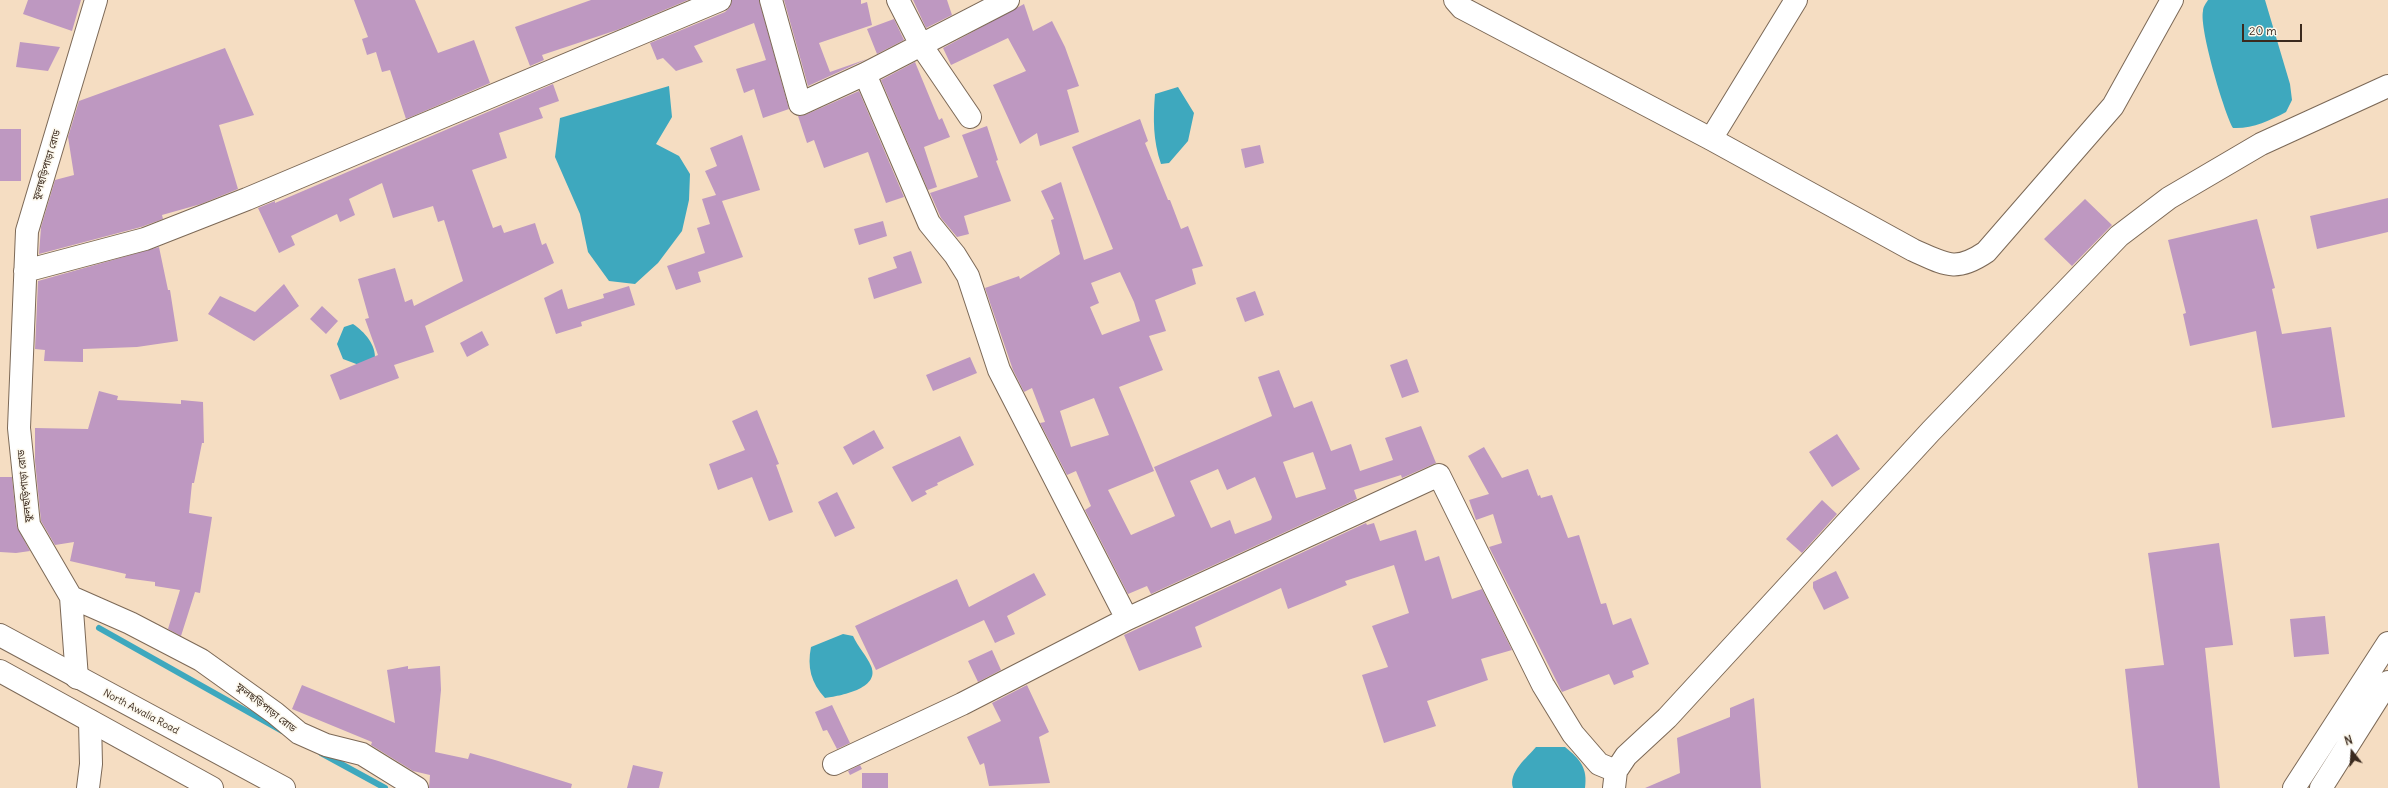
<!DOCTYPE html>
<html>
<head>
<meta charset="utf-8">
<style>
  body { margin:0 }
  #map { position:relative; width:2388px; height:788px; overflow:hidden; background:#f5ddc2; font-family:Delius,sans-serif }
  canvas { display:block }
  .north { position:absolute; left:2332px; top:732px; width:40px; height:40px; -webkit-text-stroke:3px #fbf7ec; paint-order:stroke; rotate:343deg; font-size:11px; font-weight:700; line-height:16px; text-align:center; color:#3b2a1e }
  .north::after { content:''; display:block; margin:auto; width:14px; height:18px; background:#3b2a1e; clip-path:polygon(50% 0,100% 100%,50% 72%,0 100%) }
  .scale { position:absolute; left:2242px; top:24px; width:60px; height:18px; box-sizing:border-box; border:2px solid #3b2a1e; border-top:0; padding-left:5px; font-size:12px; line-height:14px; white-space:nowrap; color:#3b2a1e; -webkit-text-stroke:3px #fbf7ec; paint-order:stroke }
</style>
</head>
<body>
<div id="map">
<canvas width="2388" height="788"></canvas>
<div class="north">N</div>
<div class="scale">20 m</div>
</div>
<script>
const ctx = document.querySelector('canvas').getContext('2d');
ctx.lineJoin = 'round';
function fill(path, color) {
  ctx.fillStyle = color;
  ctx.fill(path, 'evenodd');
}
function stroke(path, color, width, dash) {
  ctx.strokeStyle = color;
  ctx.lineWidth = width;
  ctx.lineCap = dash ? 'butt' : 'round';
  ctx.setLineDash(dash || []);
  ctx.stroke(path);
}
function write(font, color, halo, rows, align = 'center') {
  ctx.font = font + ' Delius,"Noto Sans Bengali",sans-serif';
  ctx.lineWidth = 3;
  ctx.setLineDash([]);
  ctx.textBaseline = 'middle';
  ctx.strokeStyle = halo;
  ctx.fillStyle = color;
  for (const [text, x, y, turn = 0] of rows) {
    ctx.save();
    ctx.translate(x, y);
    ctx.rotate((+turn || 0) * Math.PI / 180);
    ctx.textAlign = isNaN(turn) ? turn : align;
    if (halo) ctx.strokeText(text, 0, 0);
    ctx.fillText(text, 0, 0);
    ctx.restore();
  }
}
const water = new Path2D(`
  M2208 0H2265L2290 84 2292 100 2286 112C2269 121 2252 129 2233 128 2224 112 2199 28 2203 11 2203 7 2206 3 2208 0Z
  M669 86 672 117 656 144 679 156 690 174 689 200 682 231 658 263 635 284 609 281 588 252 580 214 555 157 560 118Z
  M1178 87 1194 113 1188 141 1169 163 1161 164C1153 140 1153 119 1155 94Z
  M353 324C365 332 376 345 375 359L359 365 343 359 337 344 344 327Z
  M843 634 853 636C858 647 867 656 871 666 881 689 839 696 825 698 811 683 807 667 811 647Z
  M1536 747H1565C1580 759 1588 768 1585 788H1513C1508 772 1527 758 1536 747Z`);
const stream = new Path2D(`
  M99 628 282 731
  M321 753 385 788`);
const building = new Path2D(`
  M28 0H81L72 31 23 14Z
  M354 0H415L438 53 474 40 490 83 406 119 390 70 382 72 376 52 367 55 362 39 368 37Z
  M591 0H688L617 30 542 55 544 60 530 66 515 27Z
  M732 0H759L789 109 763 118 754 89 744 93 736 69 766 60 754 23 694 46 703 62 676 71 663 58 657 60 650 43 725 12 730 7Z
  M784 0H861V4L867 2 872 25 819 43 830 72 867 59 808 86Z
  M913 0H947L952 15 926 28Z
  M1024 4 1033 31 1052 21 1065 47 1079 86 1067 90 1079 132 1040 146 1037 133 1020 144 993 85 1026 71 1008 38 951 65 943 48Z
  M894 19 904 40 877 54 867 29Z
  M20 42 60 47 48 71 16 67Z
  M225 48 254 115 219 125 238 189 201 204 162 215 163 219 141 227 39 254 41 227 55 180 74 175 68 137 79 101Z
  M915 62 939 120 942 118 950 137 924 147 937 187 928 190 881 80Z
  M553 84 559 101 539 108 543 118 499 133 507 158 472 170 493 228 501 225 504 233 535 223 542 245 546 243 554 263 425 326 434 352 394 365 399 378 340 400 330 375 378 355 365 319 369 318 358 279 395 268 405 302 412 299 414 306 463 281 444 220 438 222 433 206 393 218 382 183 349 199 355 215 340 222 337 214 291 236 295 245 279 253 258 208 275 201V203Z
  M859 91 904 197 886 203 868 152 824 168 814 140 807 143 798 116 805 115Z
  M1140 119 1148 141 1145 143 1168 200H1170L1181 229 1188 226 1203 266 1192 269 1196 284 1155 300 1166 331 1149 336 1163 370 1119 387 1154 471 1108 490 1131 535 1175 516 1154 467 1272 416 1258 377 1279 370 1294 408 1312 401 1331 451 1351 444 1360 471 1393 460 1385 438 1421 426 1436 463 1402 478 1401 475 1354 490 1357 499 1151 594 1147 586 1128 594 1085 510 1091 506 1076 471 1067 475 1040 423 1045 422 1032 388 1024 392 1013 370 985 288 1019 276 1020 279 1060 254 1051 220 1054 219 1041 191 1061 182 1084 260 1113 249 1072 147ZM1120 272 1134 302 1140 321 1102 335 1090 307 1099 303 1091 283ZM1094 398 1109 435 1071 447 1060 411ZM1313 452 1326 489 1296 498 1283 462ZM1218 469 1227 490 1255 477 1272 517 1271 520 1235 534 1230 520 1211 528 1190 481Z
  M987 126 998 160 996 161 1011 201 964 216 969 234 957 237 941 218 930 193 978 177 962 135Z
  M0 129H21V181H0Z
  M742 135 760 190 722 201 743 257 698 272 701 282 676 290 667 266 705 253 697 228 710 224 702 199 716 195 705 171 717 166 710 148Z
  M1260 145 1264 163 1245 168 1241 149Z
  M2388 198V232L2317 249 2310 216Z
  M2085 199 2112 225 2072 266 2044 239Z
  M2257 219 2275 288 2272 289 2282 334 2331 327 2345 417 2272 428 2256 331 2190 346 2183 314 2186 313 2168 240Z
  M883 221 887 236 859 245 854 229Z
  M159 247 168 290H170L178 341 137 347 83 349V362L44 361 45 350 35 349 38 281Z
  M911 251 922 283 874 299 868 278 897 268 893 257Z
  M284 284 299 306 254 341 208 314 220 296 255 312Z
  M629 286 635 305 581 322 582 326 556 334 544 298 562 289 568 309 604 298 603 294Z
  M1255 291 1264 315 1245 322 1236 298Z
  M322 306 338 321 326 334 310 319Z
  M482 331 489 345 467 357 460 343Z
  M970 357 977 373 933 391 926 375Z
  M1407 359 1419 392 1402 398 1390 365Z
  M99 391 118 396 117 400 181 404V400L203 402 204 443H202L194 483H192L189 513 212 517 200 593 195 592 181 636 168 629 180 590 155 586V582L125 578 126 574 70 561 74 542 55 545 41 521 35 461V428L88 429Z
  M757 410 779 464 776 465 793 512 769 521 752 477 718 490 709 464 745 450 732 421Z
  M874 430 884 448 853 465 843 447Z
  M1837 434 1860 469 1832 487 1809 452Z
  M960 436 974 465 937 483 938 485 925 491 927 494 912 502 892 467Z
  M1484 447 1502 478 1528 469 1538 496 1540 495 1541 498 1552 495 1568 538 1579 535 1601 604 1606 603 1613 625 1631 618 1649 664 1632 671 1634 677 1614 685 1609 674 1562 692 1489 547 1502 543 1493 514 1476 520 1469 500 1489 494 1468 456Z
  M0 477H12L17 527 30 551 16 553 0 552Z
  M837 492 855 528 835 537 818 502Z
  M1822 500 1837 514 1802 553 1786 539Z
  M1366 523 1367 525 1374 523 1380 541 1416 530 1425 561 1439 556 1452 599 1482 589 1512 650 1481 659 1488 680 1427 701 1436 726 1384 743 1362 675 1388 667 1372 626 1409 613 1394 565 1345 581 1347 585 1288 609 1281 588 1195 627 1202 647 1139 671 1124 635Z
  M2219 543 2233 645 2205 648 2220 788H2138L2125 669 2164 665 2148 553Z
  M1836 571 1849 598 1824 610 1813 588V582Z
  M1034 573 1046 595 1007 616 1015 634 995 643 984 620 876 670 855 626 957 579 969 607Z
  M2325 616 2329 654 2294 657 2290 619Z
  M992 650 1001 670 978 682 968 661Z
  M408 666V669L440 666 441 690 435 752 468 759 470 753 495 760 572 784 571 788H429L430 775 413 771 371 745 372 742 292 709 302 685 395 723 387 670Z
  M1027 685 1049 732 1039 737 1050 783 989 786 984 763 980 765 967 737 1001 721 992 703Z
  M1754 698 1761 788H1645L1680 773 1677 738 1730 717V708Z
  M832 705 850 743 837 749 827 730 823 731 815 712Z
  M633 765 663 772 659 788H627Z
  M860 765 862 769 850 775 848 771Z
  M862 773H888V788H862Z`);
const minor = new Path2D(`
  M96 0 27 231 19 428 29 525 71 597 130 623 201 660 275 713 299 733 326 745 362 754 417 788
  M771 0 800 104 865 74 1008 0
  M898 0 921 45 970 117
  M1455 0 1462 8 1711 139 1913 250C1945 264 1955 273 1986 252L2113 106 2172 0
  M865 74 929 223 955 255 968 276 999 370 1127 619
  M1711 139 1796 0
  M25 271 145 239 247 199 720 0
  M71 597 77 678
  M834 764 962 704 1127 619 1439 475 1543 685 1573 734 1599 764 1616 771
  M88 788 91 764 90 721
  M1614 788 1616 771 1626 756 1667 718 1931 431 2119 236 2169 198 2261 144 2388 86`);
const major = new Path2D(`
  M0 635 284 788
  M0 671 212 788
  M2294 788 2388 643
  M2321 788 2388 682`);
const streetNames = [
  ["ফুলছড়িপাড়া রোড",47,165,-73],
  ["ফুলছড়িপাড়া রোড",25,486,-96],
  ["ফুলছড়িপাড়া রোড",266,708,38],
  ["North Awalia Road",141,712,28]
];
fill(water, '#3ea8be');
stroke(stream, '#3ea8be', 6);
fill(building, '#be98c1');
stroke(minor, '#7c6957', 24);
stroke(major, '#7c6957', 24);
stroke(minor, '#fff', 22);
stroke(major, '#fff', 22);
write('10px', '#3b2a1e', '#fbf7ec', streetNames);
</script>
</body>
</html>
